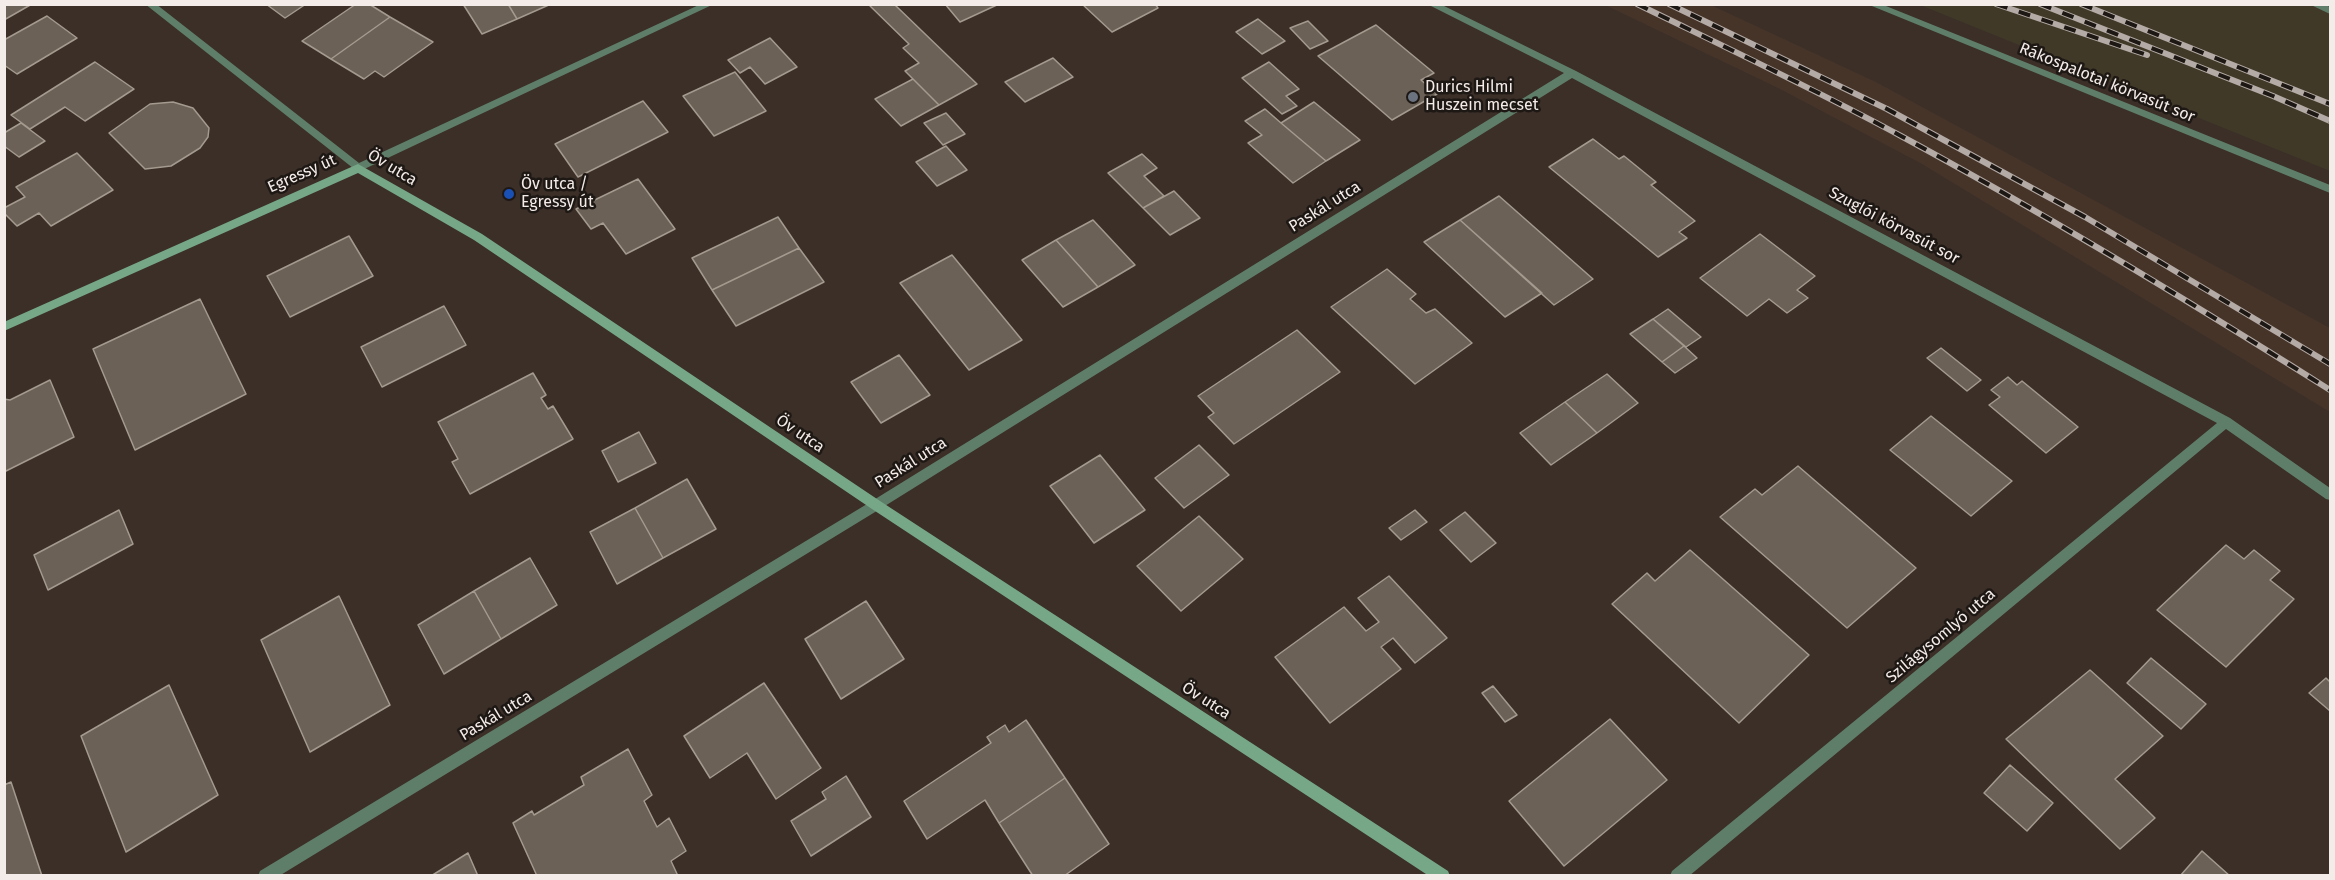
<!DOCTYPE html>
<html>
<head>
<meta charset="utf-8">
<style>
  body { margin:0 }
  #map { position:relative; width:2335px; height:880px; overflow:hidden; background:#3b2f28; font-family:"Fira Sans",sans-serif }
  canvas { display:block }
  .frame { position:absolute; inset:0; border:6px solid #f4ece8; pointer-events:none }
</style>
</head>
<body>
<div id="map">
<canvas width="2335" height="880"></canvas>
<div class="frame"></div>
</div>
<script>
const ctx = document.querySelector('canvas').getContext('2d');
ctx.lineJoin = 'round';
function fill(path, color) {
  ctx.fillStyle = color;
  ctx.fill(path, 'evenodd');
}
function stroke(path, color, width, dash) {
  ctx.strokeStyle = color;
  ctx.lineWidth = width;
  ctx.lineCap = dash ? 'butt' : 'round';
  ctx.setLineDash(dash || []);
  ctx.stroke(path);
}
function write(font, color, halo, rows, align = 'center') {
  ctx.font = font + ' "Fira Sans",sans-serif';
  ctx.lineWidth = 5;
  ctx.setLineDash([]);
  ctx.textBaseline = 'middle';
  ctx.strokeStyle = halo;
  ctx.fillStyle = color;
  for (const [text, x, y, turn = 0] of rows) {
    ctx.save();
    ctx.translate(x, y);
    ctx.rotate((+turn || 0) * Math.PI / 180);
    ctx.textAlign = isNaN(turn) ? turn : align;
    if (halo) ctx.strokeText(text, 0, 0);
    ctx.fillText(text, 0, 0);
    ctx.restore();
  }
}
const industrial = new Path2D(`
  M1920 5H2330V171Z`);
const built = new Path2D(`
  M1605 5H1711L1876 82 2330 328V412L1922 164 1780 89Z`);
const building = new Path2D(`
  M4 4H32L4 20Z
  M266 4H306L285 18Z
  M356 4H369L390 17 331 59 302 41Z
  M463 4H508L517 19 482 34Z
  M508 4H551L517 19Z
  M868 4H896L895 5 977 84 939 105 905 71 919 63 903 48 909 44Z
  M945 4H999L960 22Z
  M1082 4H1155L1158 8 1112 32Z
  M47 16 77 38 17 74 4 65V40Z
  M390 17 433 42 384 77 375 71 364 79 331 59Z
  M1258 19 1285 41 1262 54 1236 32Z
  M1308 21 1328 41 1310 49 1290 28Z
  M1376 25 1434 73 1421 80 1437 94 1392 120 1318 56Z
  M770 38 797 67 765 84 750 67 740 73 728 60Z
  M1053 58 1073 77 1025 102 1005 82Z
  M95 62 134 89 85 121 65 107 30 129 11 115Z
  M1269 62 1299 89 1286 96 1297 106 1282 114 1242 78Z
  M735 72 766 111 714 136 683 96Z
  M913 79 939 105 901 126 875 99Z
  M643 101 668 132 578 177 555 144Z
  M173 102 193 108 209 128 208 137 200 148 171 166 145 169 109 133 150 104Z
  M1314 102 1360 140 1326 161 1281 123Z
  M1265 109 1281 123 1326 161 1293 183 1248 143 1262 135 1245 121Z
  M946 113 965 134 943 145 924 123Z
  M21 123 45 141 19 157 4 146V133Z
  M1593 139 1619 159 1624 156 1656 182 1651 185 1695 221 1679 232 1687 238 1658 257 1549 167Z
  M946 146 967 170 937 186 916 162Z
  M77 153 113 190 51 226 39 213 17 226 4 213V208L25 197 16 187Z
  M1142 154 1157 168 1144 176 1164 196 1143 208 1108 173Z
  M638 179 675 229 626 254 603 223 591 229 576 209Z
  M1174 191 1200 218 1170 235 1143 208Z
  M1499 196 1593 279 1554 305 1460 220Z
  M778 217 799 248 712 290 692 258Z
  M1093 220 1135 265 1098 287 1056 240Z
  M1460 220 1542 293 1505 317 1424 242Z
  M1760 234 1815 276 1797 290 1808 298 1787 313 1769 299 1747 316 1700 278Z
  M349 236 373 276 290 317 267 276Z
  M1056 240 1098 287 1063 307 1022 260Z
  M799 248 824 282 736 326 712 290Z
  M952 255 1022 340 969 370 900 283Z
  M1387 269 1416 294 1410 299 1426 313 1435 309 1472 343 1415 384 1331 307Z
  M200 299 246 394 135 450 93 349Z
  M444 306 466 345 382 387 361 347Z
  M1668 309 1701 337 1686 347 1653 319Z
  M1653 319 1684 346 1662 362 1630 334Z
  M1297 330 1340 372 1234 444 1208 417 1214 413 1198 396Z
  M1684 346 1697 358 1675 373 1662 362Z
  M1941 348 1981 380 1967 391 1927 358Z
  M899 355 930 395 881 423 851 382Z
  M533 373 546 395 541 398 548 409 553 406 573 439 470 494 452 462 458 459 438 422Z
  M1607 374 1638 403 1597 433 1565 402Z
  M2008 377 2017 385 2022 381 2078 427 2046 453 1989 405 2000 397 1991 390Z
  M50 380 74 437 4 472V399L10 400Z
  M1565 402 1597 433 1551 465 1520 433Z
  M1931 416 2012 481 1971 516 1890 450Z
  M639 432 656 463 618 482 602 451Z
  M1199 445 1229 475 1184 508 1155 478Z
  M1100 455 1145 510 1094 543 1050 486Z
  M1798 466 1916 568 1847 628 1720 517 1755 489 1762 495Z
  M687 479 716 529 663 558 635 508Z
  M635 508 663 558 617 584 590 532Z
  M119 510 133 544 48 590 34 555Z
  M1415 510 1427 522 1401 540 1389 528Z
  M1465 512 1496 543 1471 562 1440 530Z
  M1199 516 1243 559 1181 611 1137 566Z
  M2226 545 2244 559 2254 550 2280 571 2270 580 2294 599 2226 667 2157 610Z
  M1690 550 1809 655 1739 723 1612 604 1647 573 1655 581Z
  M530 558 557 605 501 639 474 591Z
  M1389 576 1447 638 1415 663 1393 638 1381 647 1401 669 1330 723 1275 657 1344 607 1366 631 1379 622 1358 598Z
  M474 591 501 639 444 674 418 625Z
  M339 596 390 705 310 752 261 640Z
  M866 601 904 659 841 699 805 639Z
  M2151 658 2206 704 2181 729 2127 683Z
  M2090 670 2163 736 2115 779 2155 818 2120 849 2006 739Z
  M2326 678 2330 682V711L2309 693Z
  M764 683 821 768 776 799 747 753 710 778 684 736Z
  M169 685 218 795 126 852 81 736Z
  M1493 686 1517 715 1505 722 1482 693Z
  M1610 719 1667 780 1564 866 1509 801Z
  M1026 720 1065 778 999 823 985 800 927 839 904 801 991 743 987 737 1005 725 1009 732Z
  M628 749 652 795 644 801 657 827 669 818 686 851 671 861 678 876H537L513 823 532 811 534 815 584 785 581 777Z
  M2010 765 2053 803 2027 831 1984 793Z
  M846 776 871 817 811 856 791 821 826 799 822 792Z
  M1065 778 1109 844 1064 876H1033L999 823Z
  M11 782 42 876H4V785Z
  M2202 851 2230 876H2180Z
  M468 853 478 876H431Z`);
const lane = new Path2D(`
  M2309 4H2323L2330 7V14Z`);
const street = new Path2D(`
  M145 4H156L359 163 701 4H714L358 172Z
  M1427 4H1440L1576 71 2230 418 2330 488V500L2326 499 2226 429 1689 876H1670L1672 871 2217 423 1572 78 880 509 279 876H258L260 871 872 501 1564 73Z
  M1867 4H1881L2330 185V193Z`);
const secondary = new Path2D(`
  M358 164 482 234 880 501 1448 871 1450 876H1429L872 509 474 240 358 173 4 331V322Z`);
const rail = new Path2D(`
  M1637 4C1725 47 1814 89 1901 136 2047 215 2189 301 2330 390
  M1669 4 1887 109 2085 217 2330 364
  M1996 4 2147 55
  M2040 4 2273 96 2330 121
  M2081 4 2330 104`);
const markers = [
  [1413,97,6,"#6b7280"],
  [509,194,6,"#1a4fb4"]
];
const streetNames = [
  ["Rákospalotai körvasút sor",2107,83,22],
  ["Öv utca",392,168,31],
  ["Egressy út",302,174,-24],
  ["Paskál utca",1325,207,-32],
  ["Szuglói körvasút sor",1894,226,28],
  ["Öv utca",800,434,34],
  ["Paskál utca",911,463,-32],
  ["Szilágysomlyó utca",1941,636,-40],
  ["Öv utca",1206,701,33],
  ["Paskál utca",496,716,-31]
];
const poiNames = [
  ["Durics Hilmi",1425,88],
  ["Huszein mecset",1425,106],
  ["Öv utca /",521,185],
  ["Egressy út",521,203]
];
fill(industrial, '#413928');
fill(built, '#463429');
fill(building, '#6b6156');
stroke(building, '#a49a8e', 1.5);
fill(lane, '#5f7e69');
fill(street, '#5f7e69');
fill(secondary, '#76a887');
stroke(rail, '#b4aba6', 6);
stroke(rail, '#1e1815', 4, [12]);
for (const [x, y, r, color] of markers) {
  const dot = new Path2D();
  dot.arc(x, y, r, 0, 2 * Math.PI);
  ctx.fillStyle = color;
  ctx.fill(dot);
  stroke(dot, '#1e1815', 2);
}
write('16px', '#f4ece8', '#1e1815', streetNames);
write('16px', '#f4ece8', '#1e1815', poiNames, 'left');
</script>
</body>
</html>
